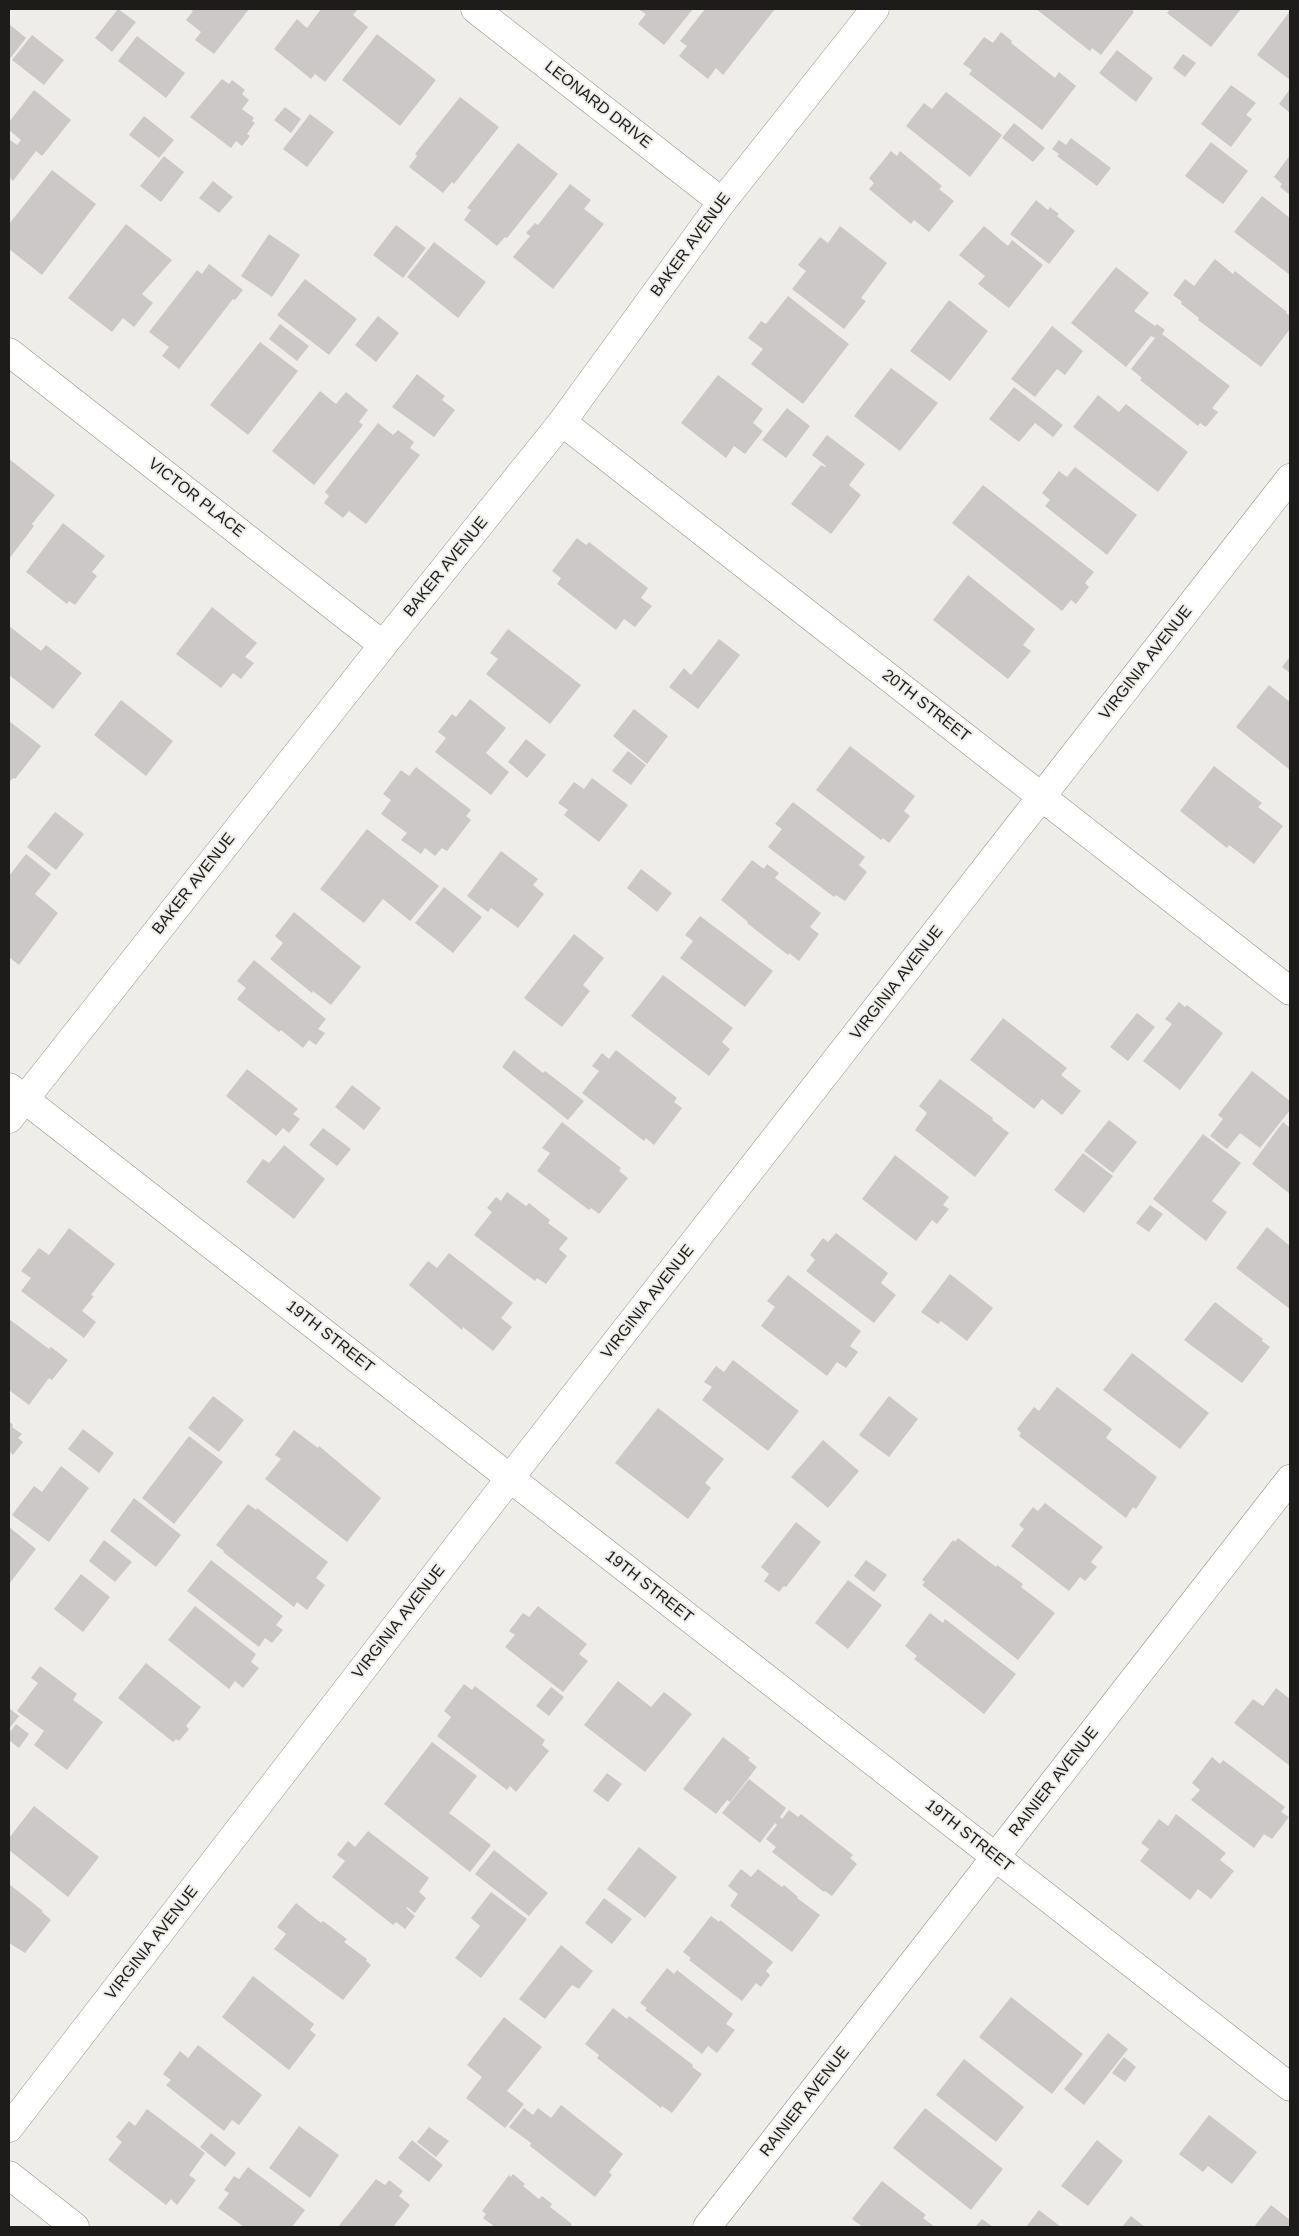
<!DOCTYPE html>
<html>
<head>
<meta charset="utf-8">
<style>
  body { margin:0 }
  #map { position:relative; width:1299px; height:2236px; overflow:hidden; background:#eeede9; font-family:Arial,sans-serif }
  canvas { display:block }
  .frame { position:absolute; inset:0; border:10px solid #1d1c1b; pointer-events:none }
</style>
</head>
<body>
<div id="map">
<canvas width="1299" height="2236"></canvas>
<div class="frame"></div>
</div>
<script>
const ctx = document.querySelector('canvas').getContext('2d');
ctx.lineJoin = 'round';
function fill(path, color) {
  ctx.fillStyle = color;
  ctx.fill(path, 'evenodd');
}
function stroke(path, color, width, dash) {
  ctx.strokeStyle = color;
  ctx.lineWidth = width;
  ctx.lineCap = dash ? 'butt' : 'round';
  ctx.setLineDash(dash || []);
  ctx.stroke(path);
}
function write(font, color, halo, rows, align = 'center') {
  ctx.font = font + ' Arial,sans-serif';
  ctx.lineWidth = 4;
  ctx.setLineDash([]);
  ctx.textBaseline = 'middle';
  ctx.strokeStyle = halo;
  ctx.fillStyle = color;
  for (const [text, x, y, turn = 0] of rows) {
    ctx.save();
    ctx.translate(x, y);
    ctx.rotate((+turn || 0) * Math.PI / 180);
    ctx.textAlign = isNaN(turn) ? turn : align;
    if (halo) ctx.strokeText(text, 0, 0);
    ctx.fillText(text, 0, 0);
    ctx.restore();
  }
}
const building = new Path2D(`
  M118 9 136 22 112 52 95 38Z
  M189 9H249L214 54 195 40 201 32 186 20 193 11Z
  M321 9H358L353 15 368 27 325 82 315 74 311 79 274 49 297 19 307 28Z
  M638 9H693L664 45 638 24 646 14Z
  M705 9H775L723 75 716 68 708 79 679 56 687 46 680 41Z
  M1036 9H1131L1134 12 1101 55 1092 48 1090 51Z
  M1170 9H1241L1211 47 1167 13Z
  M1290 11V80L1257 55Z
  M9 24 26 38 9 60Z
  M1001 32 1012 41 1011 43 1055 78 1059 72 1076 86 1042 130 969 74 972 70 963 64 984 37 993 43Z
  M377 34 436 80 400 126 342 80Z
  M32 35 64 60 44 85 12 60Z
  M137 36 185 73 166 98 118 61Z
  M1117 50 1153 78 1136 102 1099 73Z
  M1183 54 1196 63 1185 77 1173 68Z
  M222 79 229 84 232 80 245 90 242 94 249 100 242 109 254 118 252 121 255 123 247 134 250 136 242 146 236 141 231 148 190 117Z
  M1231 85 1256 103 1246 115 1252 119 1231 147 1201 124Z
  M1290 89V113L1279 104Z
  M34 90 71 120 42 156 36 151 13 181 9 177V139L17 145 21 140 9 130V122Z
  M946 92 1002 135 970 177 906 126 924 103 932 109Z
  M460 97 499 127 454 184 452 182 443 193 409 167 417 156 415 154Z
  M285 107 301 119 291 133 274 120Z
  M310 114 334 132 307 167 283 149Z
  M144 116 174 140 159 158 129 135Z
  M1014 123 1045 148 1033 162 1002 138Z
  M1071 138 1111 168 1097 186 1057 156 1059 154 1052 149 1059 140 1066 145Z
  M1211 142 1248 171 1223 204 1185 176Z
  M518 143 558 174 507 238 505 237 497 246 464 220 471 210 467 208Z
  M891 151 897 156 900 151 942 186 939 189 954 201 929 232 914 220 911 224 869 189 874 183 869 178Z
  M1290 155V195L1280 187 1282 184 1274 177Z
  M164 156 184 172 161 202 140 186Z
  M52 170 96 204 42 275 9 249V224Z
  M213 181 233 197 219 213 199 198Z
  M570 184 591 200 584 209 604 224 553 289 513 257 530 236 526 233 535 223 538 225Z
  M1262 196 1290 218V275L1234 232Z
  M1036 200 1048 210 1050 207 1059 214 1057 216 1075 231 1049 264 1010 234Z
  M126 224 172 260 142 294 153 303 134 327 123 318 112 332 68 298Z
  M396 225 426 248 403 278 373 255Z
  M840 226 887 263 861 298 866 301 844 329 792 289 806 271 798 265 820 237 828 243Z
  M984 226 1008 246 1012 240 1043 265 1009 308 978 284 985 276 959 255Z
  M269 234 300 255 272 297 241 276Z
  M434 242 486 282 458 318 407 277Z
  M1215 259 1233 274 1235 271 1287 312 1286 313 1290 316V329L1261 367 1198 320 1199 318 1181 304 1182 302 1173 295 1185 279 1194 286Z
  M209 264 243 290 235 300 233 299 179 369 162 356 169 347 149 332 197 270 202 274Z
  M1116 267 1149 293 1134 311 1155 326 1157 324 1165 330 1162 334 1230 386 1212 408 1218 412 1206 427 1200 423 1198 426 1140 380 1142 378 1131 369 1155 338 1151 336 1126 367 1071 323Z
  M305 279 357 319 329 355 277 315Z
  M788 296 849 344 803 404 751 364 763 349 748 338 761 321 766 324Z
  M949 300 988 331 950 381 910 351Z
  M378 316 399 333 376 362 355 345Z
  M280 324 309 346 297 361 269 339Z
  M1052 326 1083 351 1065 375 1057 369 1035 397 1011 379Z
  M260 342 298 371 248 435 210 405Z
  M891 368 938 403 900 451 854 416Z
  M417 374 445 396 442 400 455 410 434 437 392 407Z
  M718 375 763 409 753 423 763 431 745 454 734 446 726 458 681 423Z
  M1014 387 1063 425 1053 437 1035 423 1019 442 989 419Z
  M320 391 336 404 346 392 368 410 359 422 363 425 314 485 272 451Z
  M1098 395 1119 412 1126 404 1188 452 1158 492 1073 427Z
  M787 408 810 426 786 458 762 440Z
  M378 423 393 435 398 430 414 442 410 448 420 455 366 524 349 511 343 518 324 503 329 496 325 492Z
  M827 435 865 464 849 485 861 495 831 534 791 504 821 465 825 467 826 466 812 455Z
  M9 459 55 495 32 524 34 526 9 559Z
  M1075 467 1137 515 1107 555 1045 506 1050 500 1042 493 1059 471 1067 477Z
  M983 485 1094 572 1085 583 1089 587 1076 604 1071 600 1062 611 952 523Z
  M63 523 105 556 92 572 97 576 75 605 69 601 67 604 26 572Z
  M577 538 586 545 589 542 648 588 641 598 652 606 635 627 624 619 616 630 557 584 561 578 552 571Z
  M968 575 1035 629 1023 645 1031 651 1008 679 933 620Z
  M212 607 257 643 245 657 254 663 241 679 233 673 221 688 176 654Z
  M9 626 41 651 46 645 82 673 53 709 9 675Z
  M508 629 581 685 550 724 486 674 498 659 490 653Z
  M719 639 740 655 698 709 669 687 684 668 691 675Z
  M1290 657V673L1282 667Z
  M1269 685 1290 702V770L1236 727Z
  M470 699 506 728 486 753 509 772 491 795 435 752 446 738 438 732 452 714 456 717Z
  M121 700 173 741 146 776 94 735Z
  M634 709 668 736 647 764 613 736Z
  M9 721 41 746 15 779 13 778 9 782Z
  M526 739 546 755 527 778 508 762Z
  M850 746 915 796 904 811 910 816 889 843 883 838 881 840 816 790Z
  M628 751 646 765 631 785 612 771Z
  M1214 766 1262 803 1258 807 1283 826 1254 864 1229 845 1227 848 1180 811Z
  M416 767 471 810 466 816 471 820 447 851 442 848 435 856 425 848 421 854 401 840 407 833 381 814 391 800 383 794 401 770 409 776Z
  M592 778 628 805 599 842 564 815 568 810 558 803 574 782 584 789Z
  M793 802 865 857 859 865 867 872 845 901 836 895 834 897 768 847 782 829 775 824Z
  M55 812 84 834 56 870 27 847Z
  M367 829 439 886 410 921 383 899 364 923 320 889Z
  M501 851 538 879 533 885 544 894 518 928 491 908 488 912 467 896Z
  M26 854 51 874 35 894 58 913 19 965 9 957V876Z
  M752 860 764 869 767 864 779 873 775 878 821 913 810 927 819 934 799 961 789 953 788 955 747 923 748 922 721 900Z
  M641 869 672 893 657 912 627 888Z
  M444 887 482 917 453 953 415 923Z
  M294 912 361 967 331 1005 313 991 312 993 270 959 283 943 275 936Z
  M700 916 773 971 745 1007 680 958 693 941 685 935Z
  M574 934 604 958 583 985 590 991 562 1027 524 998Z
  M254 960 326 1019 318 1029 325 1033 316 1045 309 1040 303 1048 281 1030 279 1032 237 999 246 988 237 981Z
  M663 975 733 1028 722 1042 730 1049 709 1076 631 1016Z
  M1179 1002 1185 1007 1187 1005 1223 1033 1180 1090 1143 1061 1172 1024 1165 1019Z
  M1137 1013 1155 1027 1128 1061 1110 1047Z
  M1003 1018 1067 1068 1061 1075 1081 1091 1062 1115 1042 1099 1034 1109 970 1060Z
  M514 1050 543 1073 545 1071 584 1101 568 1120 502 1067Z
  M616 1050 677 1098 674 1102 682 1108 654 1145 646 1138 644 1141 582 1093 599 1071 592 1066 602 1053 609 1059Z
  M247 1069 298 1109 293 1114 300 1119 289 1133 283 1128 276 1136 226 1096Z
  M1252 1071 1290 1101V1110L1260 1148 1240 1133 1227 1149 1210 1136 1223 1119 1218 1115Z
  M940 1079 993 1118 992 1120 1009 1133 975 1177 915 1130 927 1113 919 1106Z
  M352 1085 381 1108 364 1130 335 1107Z
  M1109 1120 1137 1142 1113 1173 1084 1151Z
  M562 1122 621 1168 619 1171 628 1178 599 1214 591 1208 589 1210 537 1171 550 1153 542 1148Z
  M1283 1122 1290 1128V1194L1252 1164Z
  M323 1128 351 1149 337 1166 309 1145Z
  M1203 1134 1241 1163 1212 1201 1227 1212 1206 1241 1153 1199Z
  M284 1145 325 1179 294 1219 246 1182 263 1159 269 1163Z
  M1083 1153 1113 1176 1084 1213 1054 1190Z
  M895 1155 949 1197 943 1205 949 1209 937 1224 932 1220 916 1241 862 1199Z
  M507 1192 526 1206 529 1203 550 1220 548 1223 568 1238 559 1249 567 1256 546 1284 537 1278 535 1281 474 1235 492 1212 487 1208 496 1197 501 1201Z
  M1150 1205 1163 1214 1149 1232 1136 1223Z
  M1267 1227 1290 1246V1309L1236 1268Z
  M69 1228 115 1264 91 1295 94 1296 82 1311 96 1322 84 1338 21 1291 31 1278 21 1271 39 1248 49 1255Z
  M836 1233 888 1273 881 1283 896 1295 874 1323 806 1271 815 1260 810 1255 823 1238 828 1242Z
  M449 1253 513 1303 501 1318 512 1327 493 1351 463 1327 462 1330 409 1285 428 1261 437 1268Z
  M950 1274 993 1308 967 1341 941 1321 938 1324 921 1312Z
  M788 1275 861 1331 850 1346 858 1352 846 1368 837 1362 827 1376 761 1326 775 1307 767 1301Z
  M1215 1302 1263 1339 1262 1341 1270 1347 1242 1383 1184 1340Z
  M9 1319 49 1349 51 1347 68 1360 52 1380 49 1378 29 1405 9 1390Z
  M1132 1353 1209 1413 1180 1449 1103 1390Z
  M733 1360 799 1411 768 1451 702 1400 712 1387 704 1382 716 1366 724 1372Z
  M1057 1387 1112 1429 1106 1438 1157 1477 1136 1509 1133 1507 1126 1518 1019 1436 1021 1433 1017 1429 1034 1407 1039 1411Z
  M213 1396 244 1420 219 1452 188 1428Z
  M889 1396 918 1419 889 1457 859 1435Z
  M658 1408 724 1459 705 1483 711 1488 688 1519 615 1463Z
  M9 1421 13 1425 12 1427 22 1434 18 1438 23 1442 13 1455 9 1451Z
  M83 1429 114 1453 99 1473 68 1449Z
  M294 1430 318 1448 319 1446 381 1498 347 1542 265 1479 281 1459 275 1455Z
  M189 1436 223 1462 174 1524 142 1498Z
  M823 1440 859 1471 828 1508 791 1477Z
  M61 1466 89 1488 49 1542 12 1515 34 1486 42 1492Z
  M134 1498 181 1535 156 1567 110 1531Z
  M1045 1503 1103 1547 1091 1562 1097 1567 1085 1581 1080 1577 1069 1591 1011 1546 1024 1529 1019 1525 1033 1507 1038 1511Z
  M248 1504 256 1510 257 1508 328 1562 316 1578 325 1585 307 1610 297 1602 294 1607 223 1552 224 1551 216 1545Z
  M796 1522 821 1542 786 1587 784 1586 779 1592 764 1581 769 1574 761 1567Z
  M9 1527 36 1549 9 1584Z
  M958 1538 996 1567 997 1565 1023 1584 1021 1587 1055 1613 1018 1660 922 1585 925 1582 922 1580 953 1540 955 1542Z
  M104 1540 132 1562 115 1582 89 1561Z
  M211 1560 283 1616 276 1625 283 1630 272 1643 265 1638 259 1647 187 1591Z
  M866 1560 887 1575 874 1592 854 1576Z
  M81 1574 110 1597 83 1632 54 1609Z
  M848 1580 882 1605 848 1649 815 1623Z
  M195 1606 256 1654 251 1662 259 1668 243 1688 235 1681 229 1689 168 1640Z
  M538 1606 587 1644 579 1654 588 1661 563 1692 505 1647 515 1635 509 1631 523 1613 529 1617Z
  M930 1613 943 1623 945 1619 1016 1674 984 1714 914 1659 917 1656 905 1646Z
  M146 1663 201 1707 186 1726 189 1729 179 1741 176 1739 173 1742 118 1698Z
  M40 1666 77 1694 73 1700 103 1722 67 1770 34 1745 44 1731 17 1711 38 1683 31 1678Z
  M618 1681 651 1707 664 1692 692 1714 645 1772 584 1725Z
  M464 1684 472 1690 475 1686 545 1740 542 1745 549 1751 516 1792 510 1786 507 1790 437 1736 451 1717 444 1711Z
  M551 1687 564 1697 549 1716 536 1706Z
  M1276 1688 1290 1699V1766L1234 1723 1253 1699 1263 1706Z
  M9 1708 19 1716 9 1729Z
  M16 1724 29 1734 19 1748 9 1740V1733Z
  M723 1737 750 1758 748 1760 757 1767 730 1802 727 1800 716 1814 683 1789Z
  M432 1742 477 1776 449 1813 491 1845 470 1872 384 1804Z
  M1212 1757 1220 1764 1223 1760 1285 1807 1281 1812 1289 1817 1272 1839 1264 1834 1254 1848 1191 1800 1200 1790 1192 1783Z
  M607 1773 622 1784 608 1802 593 1791Z
  M749 1779 786 1808 780 1817 782 1819 789 1810 798 1817 801 1814 853 1855 850 1858 857 1864 832 1896 825 1891 824 1892 772 1852 776 1847 766 1839 777 1825 775 1823 760 1843 722 1813Z
  M34 1806 99 1857 68 1897 9 1850V1838Z
  M1176 1814 1226 1853 1220 1860 1234 1871 1211 1899 1198 1889 1190 1900 1140 1861 1149 1849 1141 1843 1159 1819 1168 1826Z
  M368 1831 429 1878 419 1892 426 1898 415 1913 407 1907 406 1908 415 1916 405 1929 396 1922 393 1925 332 1877 345 1861 337 1855 348 1841 355 1847Z
  M639 1847 677 1877 645 1918 607 1889Z
  M494 1850 548 1893 529 1916 475 1874Z
  M741 1869 751 1877 758 1869 782 1887 784 1885 798 1897 797 1898 820 1915 792 1952 730 1906 738 1894 728 1886Z
  M9 1884 43 1911 42 1912 51 1920 25 1953 9 1943Z
  M491 1892 527 1919 481 1978 455 1958 480 1926 471 1918Z
  M604 1898 632 1919 612 1944 585 1923Z
  M296 1903 321 1923 323 1921 347 1939 344 1942 367 1959 366 1961 371 1965 343 2000 274 1949 286 1934 277 1927Z
  M711 1916 719 1922 720 1920 773 1962 766 1971 770 1975 761 1987 756 1983 742 2001 689 1960 691 1958 683 1952Z
  M561 1945 593 1971 579 1989 572 1985 545 2019 519 1999Z
  M667 1968 674 1974 677 1970 733 2014 726 2024 735 2030 717 2053 708 2046 702 2054 645 2010 647 2008 640 2003Z
  M253 1976 314 2024 310 2030 316 2035 289 2070 222 2017Z
  M1011 1997 1083 2054 1052 2094 979 2037Z
  M613 2008 627 2019 629 2016 693 2065 692 2067 702 2074 672 2113 662 2106 661 2108 597 2058 599 2055 585 2044Z
  M504 2017 542 2047 507 2091 524 2104 505 2128 466 2098 482 2077 467 2065Z
  M1108 2033 1128 2049 1084 2105 1064 2089Z
  M198 2045 262 2095 239 2125 232 2120 224 2131 166 2085 171 2080 163 2074 180 2051 188 2058Z
  M1124 2057 1136 2067 1125 2082 1112 2073Z
  M964 2059 1024 2107 996 2142 936 2095Z
  M561 2105 623 2154 609 2172 612 2175 595 2197 530 2146 531 2143 509 2127 524 2108 533 2115 538 2108 551 2118Z
  M925 2108 1003 2169 971 2210 893 2148Z
  M147 2109 205 2153 189 2175 196 2180 177 2205 171 2199 166 2205 108 2160 122 2142 116 2137 129 2121 135 2126Z
  M1209 2115 1257 2152 1232 2184 1208 2166 1203 2172 1179 2154Z
  M299 2126 339 2155 310 2198 269 2168Z
  M429 2127 449 2141 436 2157 417 2142Z
  M211 2133 236 2153 225 2167 200 2147Z
  M412 2140 443 2165 429 2182 398 2158Z
  M1097 2140 1123 2161 1088 2206 1061 2186Z
  M248 2167 305 2210 292 2227H244L218 2208 229 2193 224 2190 234 2176 239 2179Z
  M513 2174 525 2184 523 2186 539 2199 542 2196 552 2204 550 2207 572 2224 570 2227H495L483 2218 486 2214 482 2211 509 2175 511 2177Z
  M376 2179 385 2185 389 2180 403 2191 399 2196 410 2205 393 2227H338Z
  M882 2181 926 2215 923 2218 935 2227H863L852 2219Z
  M1271 2205 1290 2220V2227H1254Z
  M1039 2210 1061 2227H1026Z
  M1131 2216 1145 2227H1122Z
  M982 2219 993 2227H975Z`);
const minor = new Path2D(`
  M475 9 722 202
  M9 352 383 645
  M562 422 1290 991
  M9 1119 383 645 562 422 722 202 875 9
  M9 2128 510 1478 1290 478
  M9 2175 75 2227
  M707 2227 1290 1479`);
const tertiary = new Path2D(`
  M9 1087 1290 2087`);
const streetNames = [
  ["LEONARD DRIVE",598,105,38],
  ["BAKER AVENUE",691,245,-54],
  ["VICTOR PLACE",196,498,38],
  ["BAKER AVENUE",446,567,-51],
  ["VIRGINIA AVENUE",1146,663,-52],
  ["20TH STREET",926,706,38],
  ["BAKER AVENUE",194,884,-52],
  ["VIRGINIA AVENUE",897,983,-52],
  ["VIRGINIA AVENUE",648,1302,-52],
  ["19TH STREET",330,1337,38],
  ["19TH STREET",649,1587,38],
  ["VIRGINIA AVENUE",399,1622,-52],
  ["RAINIER AVENUE",1054,1782,-52],
  ["19TH STREET",969,1836,38],
  ["VIRGINIA AVENUE",152,1943,-52],
  ["RAINIER AVENUE",805,2102,-52]
];
fill(building, '#ccc8c7');
stroke(minor, '#92918d', 29);
stroke(tertiary, '#92918d', 29);
stroke(minor, '#fff', 28);
stroke(tertiary, '#fff', 28);
write('16px', '#1d1c1b', '#eeede9', streetNames);
</script>
</body>
</html>
